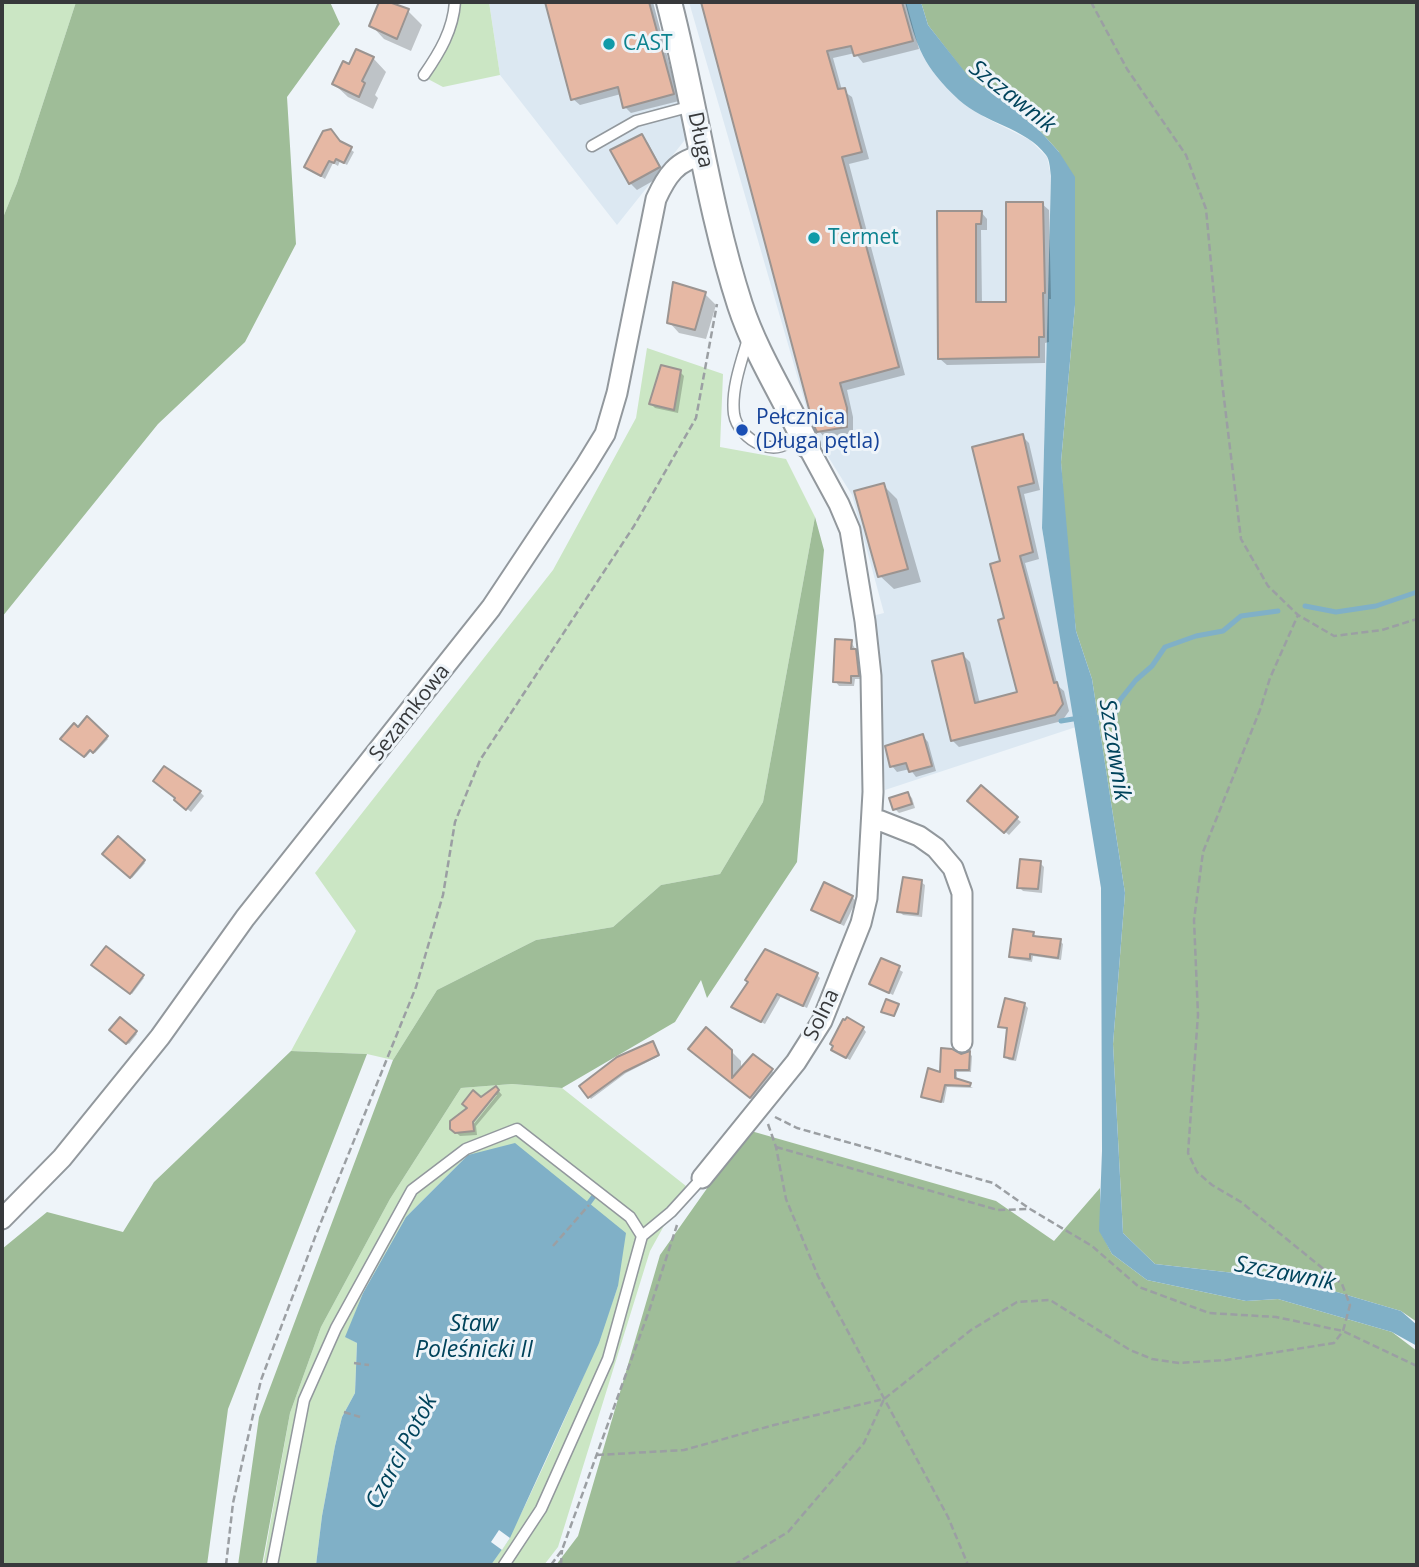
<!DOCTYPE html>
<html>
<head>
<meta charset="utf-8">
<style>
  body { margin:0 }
  #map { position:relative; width:1419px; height:1567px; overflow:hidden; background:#eef4f9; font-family:"Open Sans",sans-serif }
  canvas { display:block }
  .frame { position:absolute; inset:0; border:4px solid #37393b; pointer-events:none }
</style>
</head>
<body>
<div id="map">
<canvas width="1419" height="1567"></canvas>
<div class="frame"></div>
</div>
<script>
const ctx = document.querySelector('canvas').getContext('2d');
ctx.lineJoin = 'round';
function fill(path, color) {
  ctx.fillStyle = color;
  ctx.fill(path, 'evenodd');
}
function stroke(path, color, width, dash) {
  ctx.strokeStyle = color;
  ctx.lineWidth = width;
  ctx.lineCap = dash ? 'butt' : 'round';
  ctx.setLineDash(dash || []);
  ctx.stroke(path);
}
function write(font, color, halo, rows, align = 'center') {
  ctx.font = font + ' "Open Sans",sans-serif';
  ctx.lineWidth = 6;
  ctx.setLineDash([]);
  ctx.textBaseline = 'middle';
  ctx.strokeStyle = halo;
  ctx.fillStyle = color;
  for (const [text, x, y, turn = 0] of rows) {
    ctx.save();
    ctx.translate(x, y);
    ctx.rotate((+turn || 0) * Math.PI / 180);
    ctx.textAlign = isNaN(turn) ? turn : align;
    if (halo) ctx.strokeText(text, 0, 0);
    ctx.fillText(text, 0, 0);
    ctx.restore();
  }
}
const built = new Path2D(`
  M489 2H653L688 136 617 225 500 75Z
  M689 2H905L912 27 984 117 1030 140 1047 157 1051 176 1042 528 1076 727 885 790 872 616 884 613 852 495 814 434Z`);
const green = new Path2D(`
  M2 2H76L17 183 2 220Z
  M459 2H489L500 75 443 87 428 79 450 42Z
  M647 348 723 374 720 447 786 459 815 517 763 802 720 874 661 885 613 927 536 940 437 990 393 1060 367 1054 291 1051 356 931 315 873 553 570 636 418Z
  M512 1084 562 1088 686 1186 650 1251 558 1547 544 1565H491C513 1534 528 1499 544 1465 571 1406 597 1348 618 1286L468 1155 406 1217 363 1293 346 1337 357 1343 355 1393 342 1417 335 1446 322 1516 316 1565H263L290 1413 321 1327 390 1199 461 1088Z`);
const forest = new Path2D(`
  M76 2H164L174 4 175 2H330L340 24 287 97 296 244 245 342 158 424 2 617V220L17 183Z
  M921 2H1417V1322L1401 1311 1296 1280 1155 1264 1123 1233 1113 1044 1125 893 1092 679 1076 631 1066 541 1061 462 1075 305 1059 152 1041 132 1001 98 969 78 928 25Z
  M815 517 824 550 797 862 707 998 701 980 675 1022 562 1088 512 1084 461 1088 390 1199 321 1327 290 1413 262 1565H238L259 1417 393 1060 437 990 536 940 613 927 661 885 720 874 763 802Z
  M291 1051 367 1054 228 1409 207 1565H2V1249L47 1212 123 1232 154 1182Z
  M751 1131 996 1201 1054 1241 1100 1188V1231L1112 1254 1147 1280 1246 1301 1278 1299 1392 1332 1417 1351V1565H556L578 1536 660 1255 708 1187Z`);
const water = new Path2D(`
  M905 2H921L928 25 969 77 1001 98 1041 132 1059 152 1075 177V305L1061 462 1076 631 1092 679 1125 893 1113 1044 1123 1233 1155 1264 1296 1280 1401 1311 1417 1325V1346L1392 1332 1278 1299 1246 1301 1147 1280 1112 1254 1099 1231 1102 1151 1101 888 1042 528 1051 176C1050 170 1050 160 1046 155 1026 128 984 123 959 100 923 66 917 48 905 2Z
  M515 1143 626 1233 618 1286 599 1343 510 1538 491 1565H316L322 1516 335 1446 342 1417 355 1393 357 1343 345 1337 363 1293 406 1217 468 1155Z`);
const pier = new Path2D(`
  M499 1530 510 1538 502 1550 491 1542Z`);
const shadow = new Path2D(`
  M381 2 408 11 422 25 411 51 384 39 371 25Z
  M547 2H653L679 101 631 113 625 107 621 94 580 105 573 99Z
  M703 2H906L919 49 863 63 855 53 833 58 842 90 852 97 869 159 849 164 905 375 847 390 853 417V434L826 439 819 431Z
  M373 58 386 72 375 95 378 98 373 109 348 97 334 84 350 66Z
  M642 136 648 143 665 174 637 190 630 183Z
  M341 143 354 152 347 165 340 161 338 166 333 163 325 179 306 167Z
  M1042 204 1049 210 1051 299H1049V342L1045 343V363L947 365 940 359 939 213 981 212 987 219V230H981L982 304H1008Z
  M705 294 716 305 706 339 679 333 669 322Z
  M680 372 684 376 678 413 655 408 651 404Z
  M1022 436 1029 443 1040 490 1024 494 1039 559 1025 563 1058 686 1064 691 1069 711 1062 721 959 747 952 740 963 655 970 662 980 704 1019 694 1006 619 1002 562Z
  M883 485 897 499 921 582 894 589 880 576Z
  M851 642 859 655 862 679H855L854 686H839L835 681Z
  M87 719 108 739 95 753 92 750 86 757 63 739 78 729Z
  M923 736 928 742 936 771 916 777 910 769 897 772 892 766Z
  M981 787 1021 822 1009 835 973 805Z
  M200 792 204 796 191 812 180 803Z
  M908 794 912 798 915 808 899 813 895 809Z
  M118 839 145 863 132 878 105 854Z
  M1040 863 1044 867 1042 893 1023 891 1019 887Z
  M921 882 925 885 922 917 903 915 899 911Z
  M852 897 856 901 844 926 813 910Z
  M1033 933 1036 936 1060 941 1063 944 1061 960 1033 956 1032 962 1014 959 1011 956Z
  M106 948 144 978 132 994 94 965Z
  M882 960 903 972 893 995 871 984Z
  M817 975 820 978 807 1008 781 996 765 1024 733 1007Z
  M1024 1004 1028 1008 1016 1061 1009 1060 1005 1057 1009 1030 1000 1026Z
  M120 1020 137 1034 129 1044 112 1030Z
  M863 1028 866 1032 850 1060 837 1053Z
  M654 1044 659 1056 626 1073 591 1099 581 1087Z
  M731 1051 741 1061V1071L753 1056 782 1079 760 1106 700 1058Z
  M969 1053 972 1056 971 1072H957V1080L973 1088 947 1087 944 1103 926 1099 923 1096 961 1056Z
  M496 1088 502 1095 476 1126 477 1135 460 1136 451 1128ZM493 1095H497L469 1130 466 1127Z`);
const stream = new Path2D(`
  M1305 606 1336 612 1376 606 1417 592
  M1093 718 1114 716 1120 700 1136 680 1152 666 1165 647 1196 636 1223 631 1241 616 1278 611
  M1061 721 1079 718
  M586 1207 594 1196`);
const building = new Path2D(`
  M379 2H389L409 9 397 39 369 26Z
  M545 2H649L674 94 623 108 618 87 571 100Z
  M701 2H902L913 41 854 56 851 46 827 51 838 89 845 88 862 152 842 157 899 367 840 383 847 408V427L817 432 813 424Z
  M356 49 374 57 362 81 365 83 359 97 332 84 343 61 349 64Z
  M331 129 340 141 352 147 344 163 336 159 334 163 329 161 321 176 304 167 323 131Z
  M642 134 660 167 629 184 610 150Z
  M1006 202H1043L1045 293H1043L1044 337H1039V357L938 359 937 211H982L981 224H976V302H1006Z
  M673 282 706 292 695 330 667 323Z
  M661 365 681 370 674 410 649 404Z
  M1023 434 1034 483 1018 487 1033 552 1020 556 1054 683 1057 682 1063 704 1055 715 951 741 932 661 963 653 975 703 1017 692 998 620 1004 618 990 564 1000 561 972 447Z
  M884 483 908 569 878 577 854 491Z
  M835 639 852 640 851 649H856L859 676H851V683L833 682Z
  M87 716 108 736 93 753 90 750 84 757 60 739 74 723 78 727Z
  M923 734 932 766 909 772 906 763 890 767 885 746Z
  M164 766 201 791 186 810 174 800 175 798 153 781Z
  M981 785 1018 817 1004 833 967 801Z
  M908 792 912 804 893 810 889 798Z
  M118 836 145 860 130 878 102 854Z
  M1020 859 1041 861 1038 889 1017 888Z
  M903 877 922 880 918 914 897 912Z
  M824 882 853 896 840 923 811 910Z
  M1013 929 1034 932 1033 936 1061 939 1058 958 1030 954V959L1009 957Z
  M106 946 144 975 130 994 91 965Z
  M765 949 818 973 803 1006 777 994 761 1022 731 1007 748 982 745 980Z
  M881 958 900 966 889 993 869 984Z
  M1005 998 1025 1003 1013 1059 1004 1057 1007 1028 998 1027Z
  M886 999 899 1004 894 1016 881 1012Z
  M120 1017 137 1031 126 1044 109 1030Z
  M847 1017 864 1027 846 1058 831 1050 833 1046 830 1044 843 1019 845 1020Z
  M706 1027 732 1050V1078L753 1054 773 1069 750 1098 688 1049Z
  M653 1041 659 1055 624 1072 588 1098 579 1086 617 1057Z
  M941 1048 952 1049 961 1054 970 1051 969 1070H955V1078L971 1083 970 1086 945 1085 941 1102 921 1097 928 1068 940 1072Z
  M496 1086 499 1090 473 1122 474 1131 455 1133 450 1129V1121L467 1108 462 1104 473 1090 481 1097Z`);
const path = new Path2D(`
  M1091 2 1127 69 1186 155 1206 209 1222 382 1241 539 1268 586 1298 615 1334 636 1382 630 1417 619
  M775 1117 797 1128 993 1183 1030 1209
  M768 1124 776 1147 786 1199 818 1276 948 1517 968 1565
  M776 1147 998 1210 1030 1209 1092 1246 1139 1287 1209 1313 1276 1317 1343 1331 1417 1366
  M553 1246 589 1205
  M354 1363 369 1365
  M344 1412 360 1417
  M597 1455 684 1450 774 1425 884 1399 971 1330 1017 1302 1050 1300 1130 1350 1152 1359 1179 1363 1227 1360 1334 1343 1343 1331 1350 1305 1342 1284 1241 1202 1212 1185 1197 1172 1188 1153 1198 1015 1194 920 1203 852 1260 710 1270 678 1298 615
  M226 1565 233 1503 261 1380 317 1232 416 987 443 895 455 822 480 760 634 526 696 418 717 304
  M551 1565 562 1550 649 1311 677 1225
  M561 1565 562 1550
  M734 1565 788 1532 864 1443 884 1399`);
const service = new Path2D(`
  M424 75C440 52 453 30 455 2
  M592 146 636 121 692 106
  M748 339C741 362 731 390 734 414 738 440 780 464 798 432
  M272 1565 304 1400 336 1328 412 1190 466 1149 517 1129 630 1217 642 1236
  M504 1565 541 1509 608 1359 642 1236 671 1212 702 1178`);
const minor = new Path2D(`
  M872 820 881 821 919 836 936 848 953 868 962 893V1042
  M702 1178 796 1062 822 1021 861 923 867 898 873 792 871 676 865 621 850 530 839 504 807 445
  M2 1219 62 1158 160 1037 245 918 491 608 586 465 605 434 617 393 656 199C666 177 677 159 703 156`);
const tertiary = new Path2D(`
  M669 2C695 102 708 206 740 305 756 354 785 398 807 445`);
const markers = [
  [609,44,7,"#0f9aa8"],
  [814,238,7,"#0f9aa8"],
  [742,430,7,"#1a4fb4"]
];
const cultureNames = [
  ["CAST",623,44],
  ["Termet",828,238]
];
const streetNames = [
  ["Długa",700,140,78],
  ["Sezamkowa",410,713,-52],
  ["Solna",822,1015,-64]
];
const transitNames = [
  ["Pełcznica",756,418],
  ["(Długa pętla)",756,442]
];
const waterNames = [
  ["Szczawnik",1012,97,38],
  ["Szczawnik",1114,750,81],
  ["Szczawnik",1285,1274,11],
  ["Staw",474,1324],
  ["Poleśnicki II",474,1350],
  ["Czarci Potok",402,1452,-62]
];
fill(built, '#dce8f2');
fill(green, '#cbe6c4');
fill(forest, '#9fbd98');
fill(water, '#80b0c7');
fill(pier, '#eef4f9');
fill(shadow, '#0003');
stroke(stream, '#80b0c7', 5);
fill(building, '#e6b8a4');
stroke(building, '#9b9491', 2);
stroke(service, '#92989d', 13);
stroke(minor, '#92989d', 23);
stroke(tertiary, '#92989d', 28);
stroke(path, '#9b9fa3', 2.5, [7, 3.5]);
stroke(service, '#fff', 10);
stroke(minor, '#fff', 19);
stroke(tertiary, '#fff', 24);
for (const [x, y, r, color] of markers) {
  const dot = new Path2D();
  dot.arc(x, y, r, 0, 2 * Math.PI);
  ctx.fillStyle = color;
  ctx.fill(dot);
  stroke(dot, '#eef4f9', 2.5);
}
write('21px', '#0d838f', '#eef4f9', cultureNames, 'left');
write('21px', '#37393b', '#eef4f9', streetNames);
write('21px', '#164399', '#eef4f9', transitNames, 'left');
write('italic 23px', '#00435b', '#eef4f9', waterNames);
</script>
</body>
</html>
